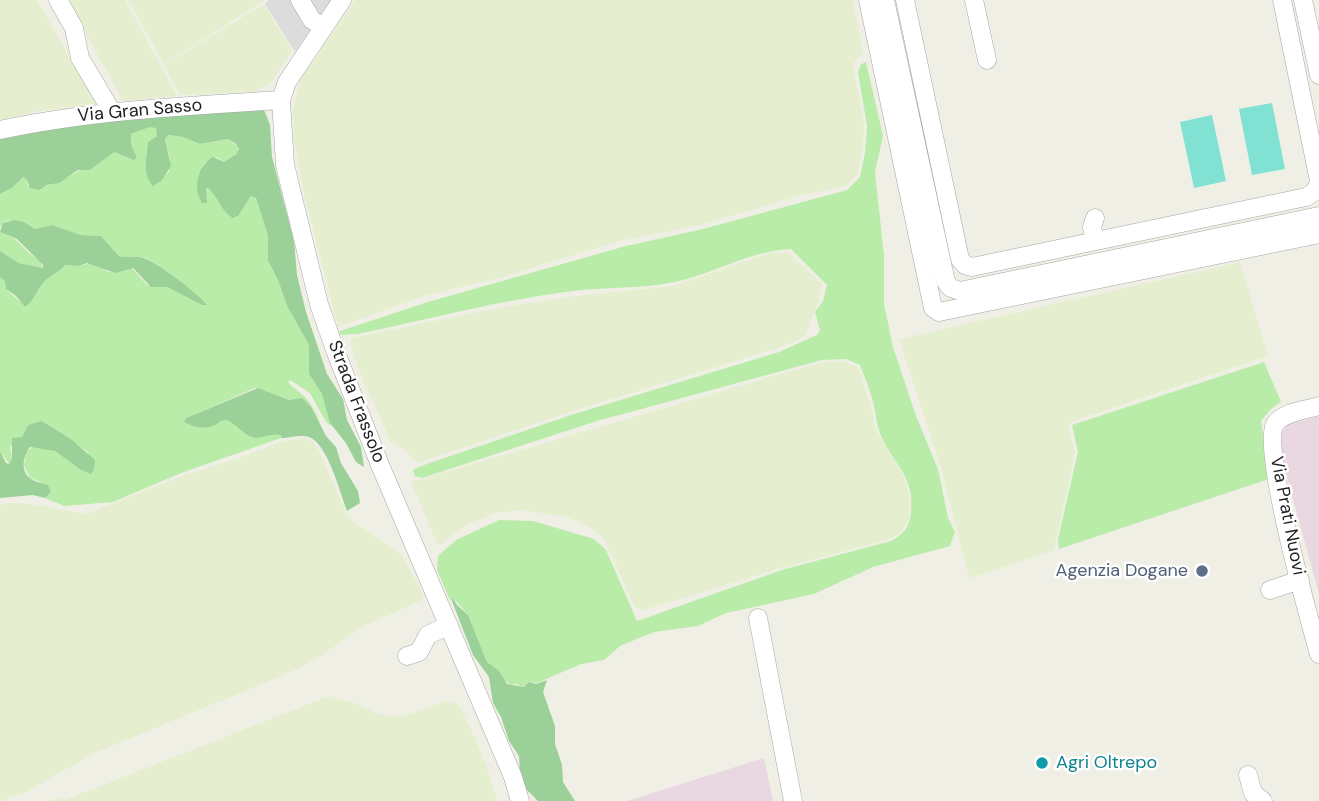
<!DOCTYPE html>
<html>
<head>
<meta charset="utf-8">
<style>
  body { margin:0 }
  canvas { display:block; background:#f0efe5 }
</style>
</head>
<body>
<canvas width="1319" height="801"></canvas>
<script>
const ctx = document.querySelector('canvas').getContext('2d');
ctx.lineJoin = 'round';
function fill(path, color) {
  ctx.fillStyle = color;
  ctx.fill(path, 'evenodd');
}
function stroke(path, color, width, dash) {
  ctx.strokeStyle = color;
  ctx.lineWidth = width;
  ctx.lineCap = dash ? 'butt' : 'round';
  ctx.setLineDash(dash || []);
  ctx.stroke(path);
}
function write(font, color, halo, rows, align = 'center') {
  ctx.font = font + ' "DM Sans",sans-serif';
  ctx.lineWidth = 5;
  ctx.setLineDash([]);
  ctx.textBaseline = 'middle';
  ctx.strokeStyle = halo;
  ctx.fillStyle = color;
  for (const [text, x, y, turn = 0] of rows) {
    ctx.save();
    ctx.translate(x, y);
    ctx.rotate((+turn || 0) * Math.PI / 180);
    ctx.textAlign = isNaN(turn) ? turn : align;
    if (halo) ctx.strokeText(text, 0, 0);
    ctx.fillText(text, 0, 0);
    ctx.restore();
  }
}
const residential = new Path2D(`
  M269 0H331L295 52 265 4Z`);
const industrial = new Path2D(`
  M1319 416V594L1277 441 1287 425Z
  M764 758 773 801H627Z`);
const farmland = new Path2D(`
  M0 0H37L96 104 45 110 0 120Z
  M68 0H125L177 96 123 101Z
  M128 0H265L164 64Z
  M355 0H853L863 52 853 64 864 125 862 152 857 174 846 186 802 195 701 225 619 241 506 276 424 296 338 327 304 194 294 141 293 109 300 81Z
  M264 4 292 51 272 81 259 90 249 92 180 95 164 65Z
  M769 253H789L822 284 819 300 806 335 799 340 778 348 573 411 420 462H415L406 451 392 443 363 381 350 344 352 338 502 307 576 296 673 286Z
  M1240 262 1268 356 1071 422 1068 426 1075 452 1054 550 971 578 968 574 941 468 899 339Z
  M822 362H846L858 367 873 414 875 429 903 475 909 495V518L902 532 890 539 778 569 643 610 635 607 604 539 592 528 567 517 522 510 495 513 467 525 438 546 411 482Z
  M304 438 312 441 319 451 346 512 354 522 401 554 424 595 422 600 364 626 316 659 291 672 95 753 24 793 0 801V506L8 503H24L86 514 182 476 239 458 283 441Z
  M329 696 358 704 378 714 393 717 407 715 447 701 454 703 460 707 467 721 487 767 497 801H51L58 798 65 800Z`);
const grass = new Path2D(`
  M866 62 883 136 875 172 884 256V304L893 347 916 416 938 469 948 518 955 532 950 546 873 567 814 594 726 613 698 626 654 632 620 646 604 660 581 664 537 683 529 682 524 687 515 684 510 685 487 662 468 615 454 599 452 601 449 598 437 570 438 556 456 540 499 520 533 521 594 539 606 550 637 621 782 570 891 541C904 534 910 527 911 511 915 472 887 460 878 427 876 420 876 413 874 406 871 392 865 378 860 365L846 359 822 360 597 421 422 478 415 476 413 470 421 466 574 414 779 352 817 335 820 330 815 312 823 301 827 285 791 249C747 251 711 276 669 283 637 289 605 287 573 291 501 300 429 319 358 334L339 335 340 331 428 302 626 246 703 229 847 190 860 177 865 153 867 126 858 72 861 64Z
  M153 126 157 130V136L148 142C147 157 141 173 153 185L169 172 170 159 165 138 168 135 183 137 201 144 228 139 238 147V152L224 162 216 157 204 163 197 190 205 193 206 189H210C222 202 220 211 236 218L252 195 256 198 268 236V262L278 280 287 306 309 345V374L322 394 332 426 326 422 310 393 290 380 288 382C293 388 300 392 305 397 313 406 319 418 322 429L311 407 255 388 186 418 218 422 227 420 261 437 275 433 282 436 281 438 181 473 113 502 64 506 45 498 51 492 48 485 30 478 24 466 26 451 34 447 55 451 81 470 88 452 44 422 28 425 22 437 10 447 12 459 9 464 0 451V277L5 281 8 291 26 307C35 300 37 287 47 279 53 274 59 271 65 265L79 266 90 263 109 272 131 267 147 285 167 287 202 305C194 290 158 261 141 257 134 256 126 258 119 256L101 236 81 235 52 225 35 229C24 222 18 219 5 221L0 228V194L12 188 23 177 27 180 28 186 39 190C46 184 52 186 59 182 78 172 95 161 114 152L131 159 137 158 131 144V134Z
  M0 232C16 239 16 239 28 252 34 258 40 258 43 268L19 263 0 251Z
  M1264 362 1281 402 1271 409 1261 421 1269 479 1059 549 1058 539 1078 452 1072 425Z`);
const forest = new Path2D(`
  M258 105 265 112 270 125 272 157 294 241 297 275 306 312 327 374 343 399 347 420 361 447 364 467 356 462 346 443 330 423 322 394 309 374V345L287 306 278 280 268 261V236L256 198 251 196 238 216 233 218C221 212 219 197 208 188L206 189 207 203H202C192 188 198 165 213 157L224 162 236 154 239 149 236 144 228 139 200 144 183 137 168 135 165 139 171 166 162 180 153 186C141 173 147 157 148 142L157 136 156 128 150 127 131 134V144L137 158 134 160 114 152 90 170H78L59 183 47 185 39 190 30 188 27 180 23 177 12 188 0 194V135L17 131Z
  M14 220 24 222 35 229 52 225 81 235 101 236 119 256C126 258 133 256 140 257 156 260 197 293 207 305H202L167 287H151L133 268 115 273 87 263 79 266 65 265C59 272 53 274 47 279 37 287 35 301 25 307L16 296 6 289 5 281 0 277V251L19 263 43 268V265L17 239 0 232 3 223Z
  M258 388 289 400 302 398 311 407 326 436 336 447 341 463 358 491 360 503 347 511C340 493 328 444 309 437 299 434 291 438 281 438L282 436C270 431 264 440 252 437 244 435 236 424 227 420L221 421C211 430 196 429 184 422L186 418Z
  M42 421 72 440 95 460 94 469 91 474 81 470 55 451 30 447C23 455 20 472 31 479 35 482 43 483 48 485L51 492 45 498 33 495 0 498V451L6 463 9 464 12 459V438L22 437 28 425Z
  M453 598 457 605 468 615 487 662 499 671 507 684 524 687 529 682 536 684 547 680 543 692 555 726V744L562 765 563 782 575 801H538L526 789 520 774 519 756 509 741 501 717 493 703 489 677 473 655 452 601Z`);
const pitch = new Path2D(`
  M1272 103 1285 169 1252 175 1239 109Z
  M1212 115 1226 181 1194 188 1180 122Z`);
const minor = new Path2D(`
  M58 0 74 28 80 58 112 112
  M300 0 312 20 323 27
  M342 0 287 82 281 100 285 165 319 304 335 350 380 465 513 777 520 801
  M868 0 933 308 939 312 1319 234
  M885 0 946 282 951 288 960 291 1319 216
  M905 0 960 259 965 265 972 267 1306 197 1314 192 1319 184
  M974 0 987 60
  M1282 0 1319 181
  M1303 0 1319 75
  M0 130C93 110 187 106 281 100
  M1095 241 1092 227 1095 218
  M1319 406C1306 410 1283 412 1275 424 1260 444 1310 622 1319 654
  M1270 590 1300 580
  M758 618 793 801
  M407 656 419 652 428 635 449 625
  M1248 775 1253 793 1263 801`);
const markers = [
  [1202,571,7,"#5c6f8a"],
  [1042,763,7,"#0f9aa8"]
];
const streetNames = [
  ["Via Gran Sasso",140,111,-5],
  ["Strada Frassolo",356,402,69],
  ["Via Prati Nuovi",1287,516,79]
];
const serviceNames = [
  ["Agenzia Dogane",1188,571]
];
const cultureNames = [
  ["Agri Oltrepo",1056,763]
];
fill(residential, '#dddcdc');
fill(industrial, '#e9d7e1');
fill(farmland, '#e5efd0');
fill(grass, '#baeca9');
fill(forest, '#9bd198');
fill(pitch, '#81e2d3');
stroke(minor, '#a6a6a6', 19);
stroke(minor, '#fff', 18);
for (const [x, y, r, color] of markers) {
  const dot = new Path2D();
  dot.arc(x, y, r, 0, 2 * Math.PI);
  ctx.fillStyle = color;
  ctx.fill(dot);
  stroke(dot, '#fff', 2.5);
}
write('18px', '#1f1f1f', '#fff', streetNames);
write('18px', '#4e5e75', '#fff', serviceNames, 'right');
write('18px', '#0d838f', '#fff', cultureNames, 'left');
</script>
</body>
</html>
